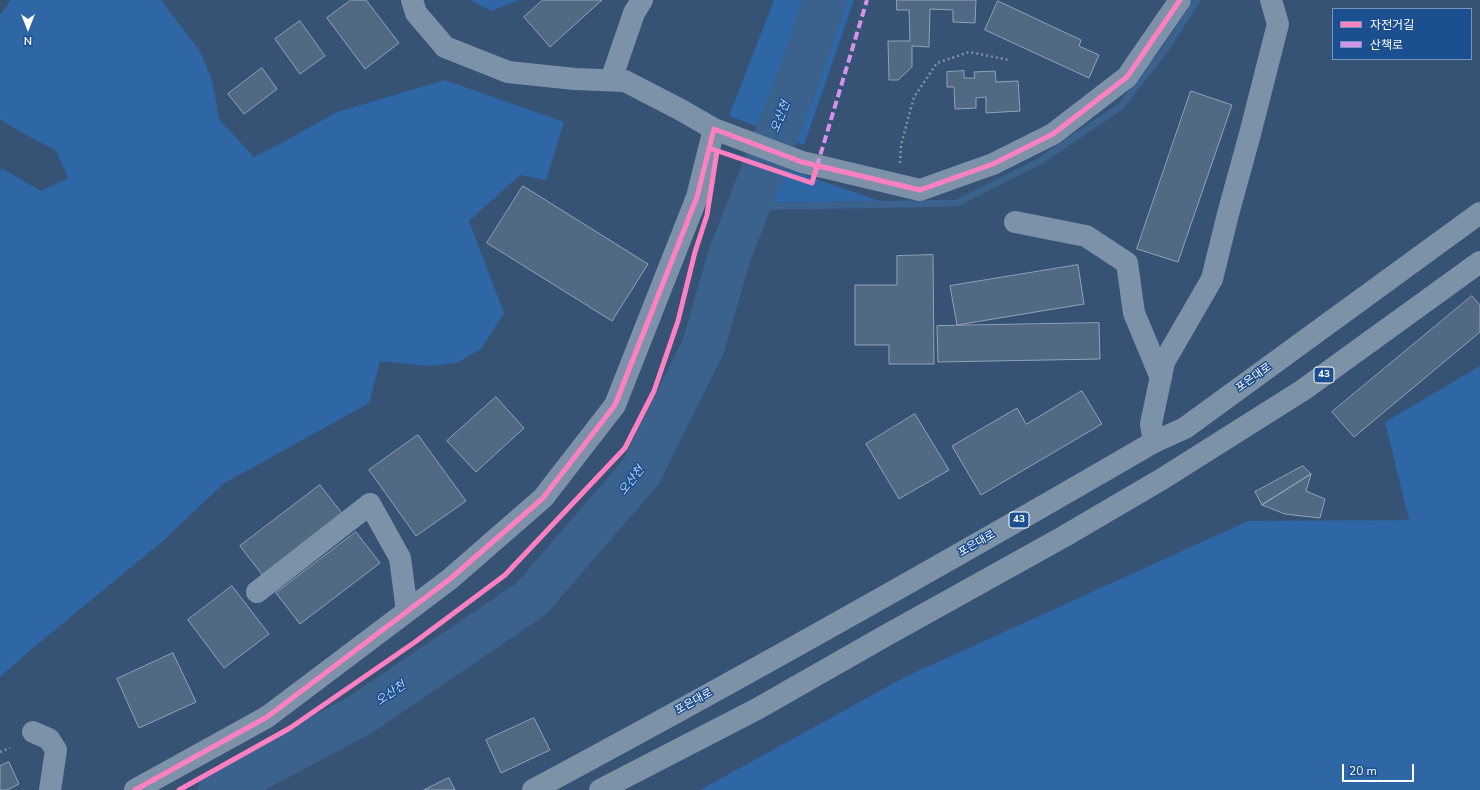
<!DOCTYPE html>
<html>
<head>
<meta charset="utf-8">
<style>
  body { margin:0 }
  #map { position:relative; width:1480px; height:790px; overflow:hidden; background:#365274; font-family:"Nunito Sans","Noto Sans KR",sans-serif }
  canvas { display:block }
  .legend { position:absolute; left:1332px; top:8px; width:140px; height:52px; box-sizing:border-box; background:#1b4f8f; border:1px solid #7695bc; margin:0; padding:5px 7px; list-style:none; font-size:12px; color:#fff }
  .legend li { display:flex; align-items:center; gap:8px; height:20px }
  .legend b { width:20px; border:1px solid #7695bc }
  .north { position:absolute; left:8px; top:8px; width:40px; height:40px; -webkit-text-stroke:3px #1b4f8f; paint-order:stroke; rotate:180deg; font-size:11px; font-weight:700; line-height:16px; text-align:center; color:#fff }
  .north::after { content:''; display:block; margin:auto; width:14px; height:18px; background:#fff; clip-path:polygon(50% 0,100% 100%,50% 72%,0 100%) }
  .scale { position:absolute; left:1342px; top:764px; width:72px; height:18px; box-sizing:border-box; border:2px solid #fff; border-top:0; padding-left:5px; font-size:12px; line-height:14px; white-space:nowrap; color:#fff; -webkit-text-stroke:3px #1b4f8f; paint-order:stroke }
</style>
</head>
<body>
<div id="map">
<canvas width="1480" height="790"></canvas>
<ul class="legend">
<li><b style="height:5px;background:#ff80c0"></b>자전거길</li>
<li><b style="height:5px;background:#d193ec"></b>산책로</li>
</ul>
<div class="north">N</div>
<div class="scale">20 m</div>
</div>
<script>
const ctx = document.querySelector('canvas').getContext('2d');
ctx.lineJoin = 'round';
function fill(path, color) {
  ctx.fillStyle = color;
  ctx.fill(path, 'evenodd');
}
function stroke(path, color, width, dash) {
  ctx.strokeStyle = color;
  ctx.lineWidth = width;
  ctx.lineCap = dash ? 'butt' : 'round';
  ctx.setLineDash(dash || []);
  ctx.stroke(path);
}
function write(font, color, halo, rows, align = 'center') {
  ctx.font = font + ' "Nunito Sans","Noto Sans KR",sans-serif';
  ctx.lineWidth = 3;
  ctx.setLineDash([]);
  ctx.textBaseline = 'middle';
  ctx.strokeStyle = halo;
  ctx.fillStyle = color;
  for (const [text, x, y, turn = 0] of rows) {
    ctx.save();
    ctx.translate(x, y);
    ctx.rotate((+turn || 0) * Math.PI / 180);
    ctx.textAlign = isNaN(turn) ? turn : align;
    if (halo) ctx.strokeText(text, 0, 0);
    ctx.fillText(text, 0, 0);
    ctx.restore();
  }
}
const green = new Path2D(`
  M11 0H161L200 51 212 80 219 119 254 157 287 140 337 112 445 80 564 122 546 180 520 175 469 221 504 313 481 349 457 363 429 366 380 361 369 403 223 484 164 540 33 648 0 677V170L3 169 41 191 68 178 56 151 14 128 0 119V15Z
  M470 0H520L491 11Z
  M774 0H817L769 131 729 116Z
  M831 0H854L804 145 784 138Z
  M769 163 880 201 753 203Z
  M1480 366V790H700L905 677 1248 521 1409 520 1385 422Z`);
const stream = new Path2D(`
  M748 207 957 203 1040 161 1121 106 1164 51 1197 0`);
const river = new Path2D(`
  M219 790 360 715 531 599 641 472 703 347 730 254 799 77 825 0`);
const building = new Path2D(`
  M351 0H366L399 43 365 69 327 18Z
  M543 0H602L550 47 524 17Z
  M897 0H976L975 23 953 22V10L930 9 929 47 912 46V67L898 80H889L888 41H910L909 10H897Z
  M998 1 1081 40 1079 46 1099 55 1089 78 985 30Z
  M300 21 325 56 300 74 275 39Z
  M262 68 277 89 244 114 228 94Z
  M964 71V78H975L974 72 995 71 996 82 1018 81 1020 111 986 113V97L976 98V108L955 109 954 87H947V72Z
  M1191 91 1232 105 1178 262 1137 249Z
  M523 186 648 264 612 321 487 243Z
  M933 255 934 364H889V345H855V285H897V256Z
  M1078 265 1084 304 957 325 950 286Z
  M1472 296 1480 305V332L1354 437 1332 412Z
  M1099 323 1100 359 938 362 937 326Z
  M1082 391 1102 424 981 495 952 446 1017 408 1026 424Z
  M496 397 524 428 476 472 447 441Z
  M915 414 949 470 899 499 866 444Z
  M418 435 466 501 416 536 369 470Z
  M1303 466 1311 474 1262 505 1255 492Z
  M1311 474 1306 491 1325 499 1320 518 1285 514 1262 505Z
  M320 485 344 516 264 577 240 546Z
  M356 532 380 563 300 624 276 593Z
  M232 586 269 634 224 668 188 620Z
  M173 653 196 702 139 728 117 679Z
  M534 718 550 750 501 773 486 740Z
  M9 762 19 784 7 790H0V766Z
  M449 778 455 790H424Z`);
const path = new Path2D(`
  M900 163 901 145 914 97 937 63 969 52 1009 60
  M0 752 10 748`);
const minor = new Path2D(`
  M412 0 416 13 445 47 508 72 575 79 625 81 681 110 714 129 802 162 920 190 993 164 1053 134 1127 77 1180 0
  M611 80 634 13 642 0
  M1015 222 1086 236 1127 263 1134 313 1161 378
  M1154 442 1151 424 1164 362 1212 279 1228 214 1250 134 1278 24 1271 0
  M257 592 370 504 400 558 407 611
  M33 732 49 739 56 750 50 790
  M135 790 267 717 450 579 543 498 615 405 697 197 714 129`);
const highway = new Path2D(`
  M533 790C742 678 949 561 1154 442L1185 428 1480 213
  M600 790 757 709 885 636 1063 537 1162 479 1303 390 1480 262`);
const quiet = new Path2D(`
  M817 166 867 0`);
const cycleway = new Path2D(`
  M712 149 812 183 817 166
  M135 790 267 717 450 579 543 498 615 405 697 197 714 129 802 162 920 190 993 164 1053 134 1127 77 1180 0
  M179 790 290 728 415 642 505 575 625 448 654 391 678 321 695 252 707 215 717 151`);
const shields = [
  [1324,375,20],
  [1019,520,20]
];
const shieldNames = [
  ["43",1324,375],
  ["43",1019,520]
];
const streetNames = [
  ["포은대로",1254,378,-36],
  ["포은대로",977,544,-30],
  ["포은대로",694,702,-29]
];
const waterNames = [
  ["오산천",781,117,-69],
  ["오산천",632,481,-52],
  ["오산천",391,694,-34]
];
fill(green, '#2f66a5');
stroke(stream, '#3b618d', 7);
stroke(river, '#3b618d', 43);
fill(building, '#526984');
stroke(building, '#92a2b6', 1);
stroke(path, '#7d92a8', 2.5, [2, 3]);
stroke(minor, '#7d92a8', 22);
stroke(highway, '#7e92a7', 22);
stroke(quiet, '#d193ec', 4, [8, 4]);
stroke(cycleway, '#ff80c0', 5);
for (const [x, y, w] of shields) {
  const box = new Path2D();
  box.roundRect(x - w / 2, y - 8, w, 16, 3);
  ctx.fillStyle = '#1b4f8f';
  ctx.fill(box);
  stroke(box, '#fff', 1);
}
write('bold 10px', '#fff', null, shieldNames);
write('11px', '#fff', '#1b4f8f', streetNames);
write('italic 12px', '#b5d3f5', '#1b4f8f', waterNames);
</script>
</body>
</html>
